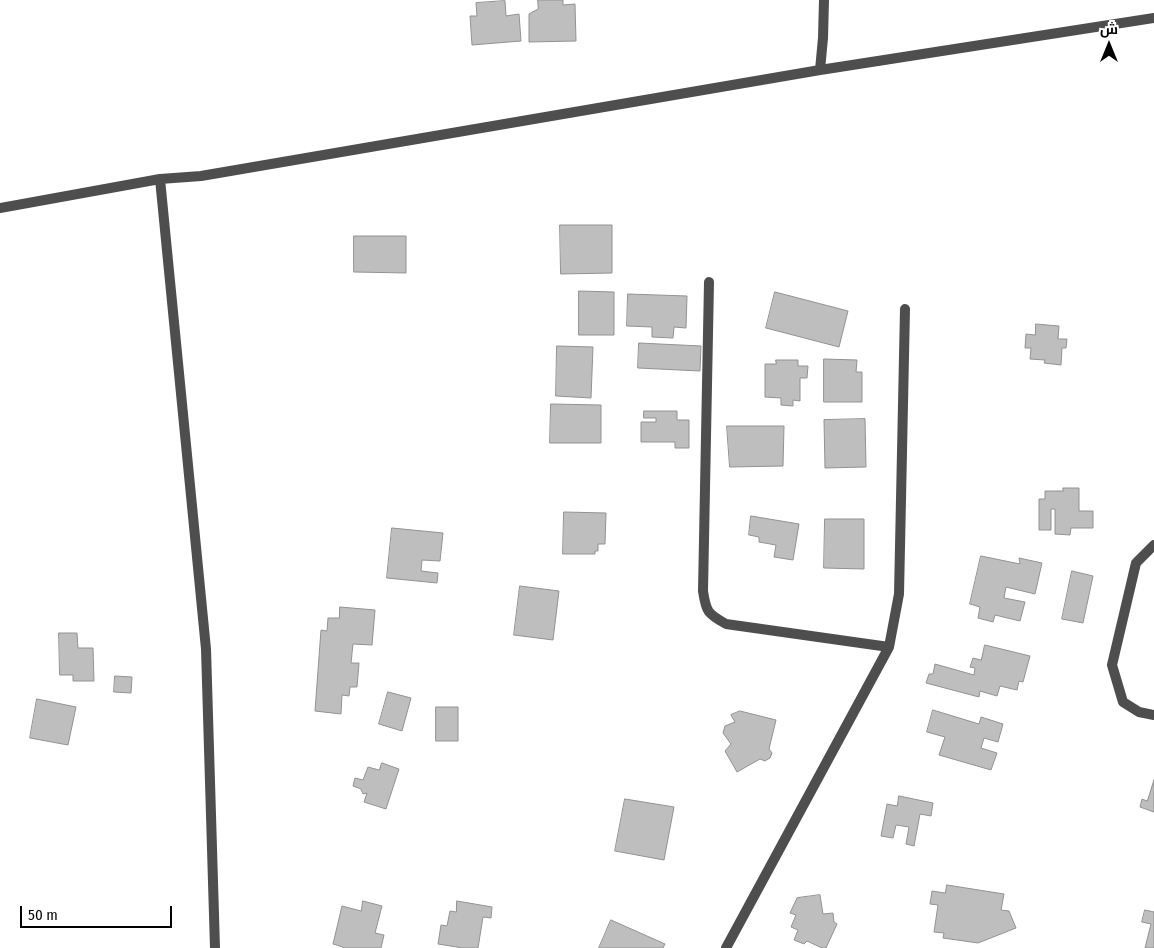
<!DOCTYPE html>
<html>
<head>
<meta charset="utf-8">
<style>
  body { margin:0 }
  #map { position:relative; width:1154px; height:948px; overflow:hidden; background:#fff; font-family:"Fira Sans Condensed",Cairo,sans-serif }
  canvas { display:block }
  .north { position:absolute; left:1084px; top:20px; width:50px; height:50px; -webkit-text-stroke:4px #fff; paint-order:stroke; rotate:0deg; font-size:14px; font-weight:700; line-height:20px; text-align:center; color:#000 }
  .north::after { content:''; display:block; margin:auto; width:18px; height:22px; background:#000; clip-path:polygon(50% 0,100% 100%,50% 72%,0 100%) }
  .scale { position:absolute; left:20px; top:906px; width:152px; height:22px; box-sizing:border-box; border:2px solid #000; border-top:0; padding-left:6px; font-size:15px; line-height:18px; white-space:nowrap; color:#000; -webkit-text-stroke:4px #fff; paint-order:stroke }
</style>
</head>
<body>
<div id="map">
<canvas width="1154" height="948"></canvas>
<div class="north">ش</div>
<div class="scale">50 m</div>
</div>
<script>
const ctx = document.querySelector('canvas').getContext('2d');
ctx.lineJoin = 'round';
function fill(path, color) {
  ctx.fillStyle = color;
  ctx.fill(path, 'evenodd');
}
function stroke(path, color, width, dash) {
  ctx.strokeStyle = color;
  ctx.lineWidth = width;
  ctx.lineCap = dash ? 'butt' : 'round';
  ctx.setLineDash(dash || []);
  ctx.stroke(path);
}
const building = new Path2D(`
  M538 0H563V5L575 4 576 41 529 42V14L538 9Z
  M505 1 506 16 519 14 521 41 472 45 470 16H477L476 3Z
  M560 225H612V273L561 274Z
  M354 236H406V273L354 272Z
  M579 291 614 292V335H579Z
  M775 292 848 311 839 347 766 328Z
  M628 294 687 296 686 328 674 327 673 338 652 337V327L627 326Z
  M1036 324 1059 326 1058 339H1067L1066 348H1062L1061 365 1044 363 1045 360 1030 359 1031 348H1025L1026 334 1035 335Z
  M639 343 701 346 700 371 638 368Z
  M557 346 593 347 591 398 556 396Z
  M824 359 857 360 856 372H862V402H824Z
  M776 360H798V366H808L807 378H800V401L793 400V406L781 405V398L765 397V364H776Z
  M551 404 601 405V443H550Z
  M644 411H677V420H689V448H675V442H641V422H656V418H644Z
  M865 419 866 467 825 468 824 420Z
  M727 426H784L783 466 730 467Z
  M1063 488H1079V511H1093V528H1071L1070 535 1055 534V509H1051V530H1039V499H1045V491H1063Z
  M564 512 606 513 605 544H598V551H595V554H563Z
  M751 516 799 524 793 560 774 557 776 545 759 542V537L749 535Z
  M825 519H864V569L824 568Z
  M392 528 443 533 440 561 422 560 421 571 438 573 437 583 387 578Z
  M981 556 1020 564 1019 558 1042 563 1035 594 1006 587 1004 598 1025 602 1020 621 995 615 993 622 978 618 980 607 970 604Z
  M1072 571 1093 576 1083 623 1062 619Z
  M520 586 559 591 553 640 514 635Z
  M340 607 375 610 372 645 353 644 351 663H359L357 687H350L349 696 342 695 341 714 315 711 321 630 327 631 328 618H339Z
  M59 633H77L78 648H93L94 681H73V675H60Z
  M985 645 1030 656 1023 682 1019 681 1017 690 1000 686 997 696 980 691 979 697 926 683 929 674H933L935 664 974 675 975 668 970 667 973 658 981 660Z
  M115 676 132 677 131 693 114 692Z
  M388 692 411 698 402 731 379 724Z
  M37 699 76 707 68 745 30 738Z
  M436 707H458V741H436Z
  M933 710 979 724 981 717 1003 724 998 742 984 738 981 748 997 753 991 770 939 755 945 737 927 732Z
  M740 711 776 720 769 749 772 753 770 758 765 761 760 759 737 772 725 751 731 744 723 733 725 726 735 722 731 715Z
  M382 763 399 769 386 809 364 802 367 793 363 794 361 789 353 786 355 778 363 780 368 767 379 770Z
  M1154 780V812L1140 807 1142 799 1147 801Z
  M899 796 933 803 931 816 920 814 914 846 906 844 909 827 896 825 893 838 881 836 887 804 897 806Z
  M625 799 674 807 664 860 615 851Z
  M947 885 1004 894 1001 910 1009 911 1016 928 978 943 943 938 944 933 934 932 938 905 930 904 932 891 945 893Z
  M820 895 823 914 833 913 834 922 837 924 826 948H822L807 941 804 944 794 940 798 930 791 927 796 915 790 913 797 898Z
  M363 901 382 906 375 933 384 935 381 948H343V947L333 944 342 906 361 911Z
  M457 901 492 907 491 918 483 917 478 948H463L438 944 441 925 447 926 450 911 456 912Z
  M1145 910 1154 912V948H1145L1151 924 1142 922Z
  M611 920 665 944 663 948H599Z`);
const minor = new Path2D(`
  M820 70 823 38 824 0
  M160 179 206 649 215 948
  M0 208 160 179 201 176 820 70 1154 18
  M709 282 703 591C706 612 708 614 726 624L889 647
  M1154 545 1136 563 1112 665 1123 702 1139 712 1154 715
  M726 948 889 647 899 594 905 309`);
fill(building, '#bebebe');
stroke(building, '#929292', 1);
stroke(minor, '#4e4e4e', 10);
</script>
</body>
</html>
